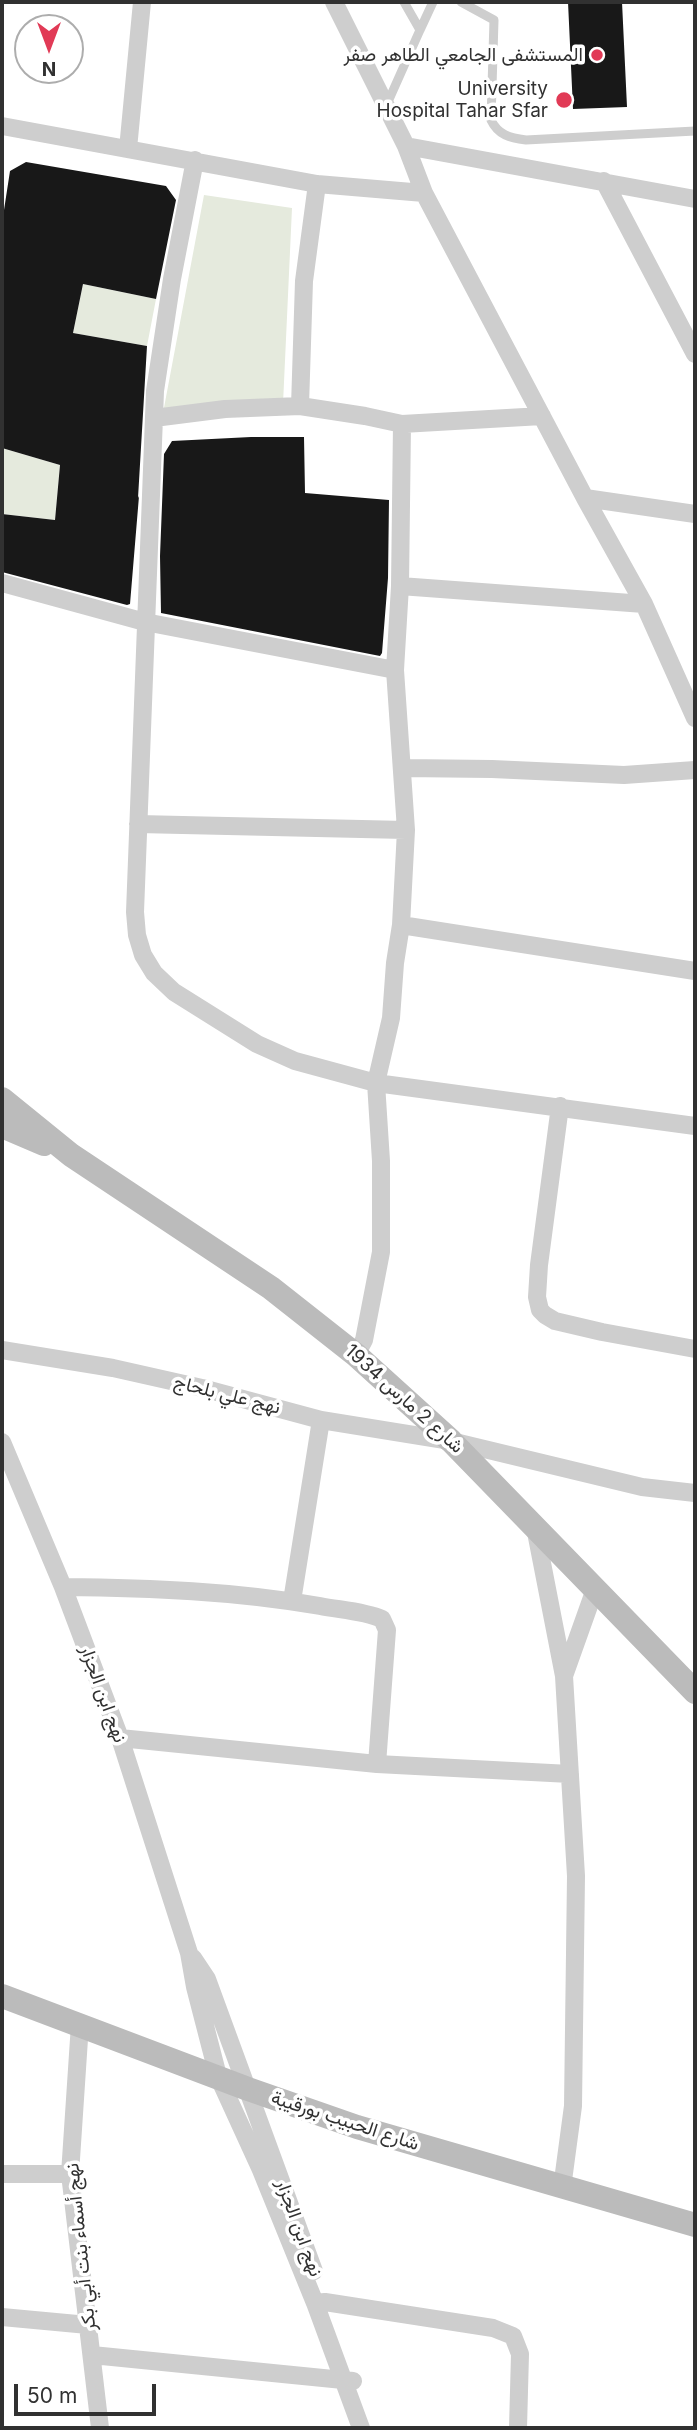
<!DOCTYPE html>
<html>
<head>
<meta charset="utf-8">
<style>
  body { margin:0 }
  #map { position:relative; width:697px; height:2430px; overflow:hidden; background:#fff; font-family:Inter,sans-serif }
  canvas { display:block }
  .frame { position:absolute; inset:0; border:4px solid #313131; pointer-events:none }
  .north { position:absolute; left:14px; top:14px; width:70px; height:70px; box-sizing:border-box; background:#fff; border:2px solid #adadad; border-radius:50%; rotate:180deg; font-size:19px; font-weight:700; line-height:28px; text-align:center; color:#313131 }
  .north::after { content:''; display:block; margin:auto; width:24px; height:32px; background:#e13a56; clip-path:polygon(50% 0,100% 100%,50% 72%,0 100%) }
  .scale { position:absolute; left:14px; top:2384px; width:142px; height:32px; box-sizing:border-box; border:4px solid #313131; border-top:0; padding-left:9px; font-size:21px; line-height:24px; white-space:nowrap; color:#313131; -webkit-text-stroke:5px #fff; paint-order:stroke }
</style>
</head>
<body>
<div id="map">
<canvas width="697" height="2430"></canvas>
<div class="frame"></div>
<div class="north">N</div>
<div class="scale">50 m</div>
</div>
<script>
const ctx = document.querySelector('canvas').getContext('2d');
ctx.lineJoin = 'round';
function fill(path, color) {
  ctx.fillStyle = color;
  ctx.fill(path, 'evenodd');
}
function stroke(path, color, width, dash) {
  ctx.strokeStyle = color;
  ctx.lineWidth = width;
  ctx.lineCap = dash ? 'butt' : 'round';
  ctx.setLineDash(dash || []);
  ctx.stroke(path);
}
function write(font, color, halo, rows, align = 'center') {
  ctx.font = font + ' Inter,Vazirmatn,sans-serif';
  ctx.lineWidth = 7;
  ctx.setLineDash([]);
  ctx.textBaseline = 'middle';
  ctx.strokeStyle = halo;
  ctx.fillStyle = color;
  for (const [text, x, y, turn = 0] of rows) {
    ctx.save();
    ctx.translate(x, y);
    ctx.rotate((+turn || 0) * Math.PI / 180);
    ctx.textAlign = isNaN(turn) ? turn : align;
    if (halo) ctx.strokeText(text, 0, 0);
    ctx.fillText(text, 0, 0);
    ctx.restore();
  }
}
const green = new Path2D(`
  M204 195 292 208 283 404 163 413Z
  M83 284 156 299 147 346 73 333Z
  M2 448 60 465 55 520 2 514Z`);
const building = new Path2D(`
  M568 2H622L627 107 573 109Z
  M26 162 166 186 176 200 156 299 83 284 73 333 147 346 138 498 139 496 130 604 127 605 2 572V514L55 520 60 465 2 448V223L10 171Z
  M251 437H304L305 493 389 500 388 578 382 653 380 656 161 613 160 556 164 454 172 441Z`);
const lane = new Path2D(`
  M461 2 494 20 491 120C498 135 510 138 526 140L695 131
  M420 30 433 2
  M387 104 420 30 404 2`);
const street = new Path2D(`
  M334 2 406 146 424 193 585 498 644 604 695 718
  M2 126 317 184 424 193
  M406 146 695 199
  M128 149 142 2
  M195 160 172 279 155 391 135 912 137 935 143 955 154 973 174 992 257 1044 295 1061 376 1083 695 1126
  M604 181 695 354
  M300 406 304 281 317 184
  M154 418 225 409 300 406 365 416 402 424 542 416
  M585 498 695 514
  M2 583 145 622 395 670
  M400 586 644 604
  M403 768 492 769 624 775 695 770
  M138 824 406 830
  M401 925 695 971
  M560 1106 539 1265 537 1297 540 1310 545 1315 555 1321 602 1332 695 1349
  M2 1350 113 1368 202 1388 321 1420 451 1441 642 1487 695 1493
  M356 1355 364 1340 381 1252V1161L376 1083 391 1018 395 963 401 925 406 830 395 670 400 586 402 424
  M2 1442 63 1587 120 1738 189 1953 195 1987 218 2076 261 2170 315 2303 361 2428
  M535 1527 564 1676 576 1876 573 2106 562 2188
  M63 1587C150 1588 235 1591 320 1606 340 1610 364 1611 382 1619L387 1630 377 1764
  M292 1601 321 1420
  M564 1676 595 1589
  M120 1738 377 1764 570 1774
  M193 1958 207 1979 314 2271
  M80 2024 70 2174 100 2428
  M2 2174H70
  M315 2303 325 2302 493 2328 513 2336 520 2354 518 2428
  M2 2317 88 2325
  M92 2355 353 2381`);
const secondary = new Path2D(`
  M2 1099 71 1155 271 1288 356 1355 451 1441 695 1692
  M2 1126 44 1144
  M2 1996 248 2089 357 2127 695 2225`);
const markers = [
  [597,55,7,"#e13a56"],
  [564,100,9,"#e13a56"]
];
const poiNames = [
  ["المستشفى الجامعي الطاهر صفر",583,55],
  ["University",548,89],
  ["Hospital Tahar Sfar",548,111]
];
const streetNames = [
  ["نهج علي بلحاج",227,1395,14],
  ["شارع 2 مارس 1934",404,1399,42],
  ["نهج ابن الجزار",103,1694,70],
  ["شارع الحبيب بورقيبة",345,2121,18],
  ["نهج ابن الجزار",299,2228,70],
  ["نهج أسماء بنت أبي بكر",81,2247,-96]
];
fill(green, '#e5eadd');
fill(building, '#181818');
stroke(lane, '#cecece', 9);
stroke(street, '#cecece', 18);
stroke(secondary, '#bbb', 24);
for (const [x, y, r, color] of markers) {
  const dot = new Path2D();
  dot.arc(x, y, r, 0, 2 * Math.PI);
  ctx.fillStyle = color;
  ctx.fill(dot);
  stroke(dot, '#fff', 2.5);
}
write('19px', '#313131', '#fff', poiNames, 'right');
write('19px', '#313131', '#fff', streetNames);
</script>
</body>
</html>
